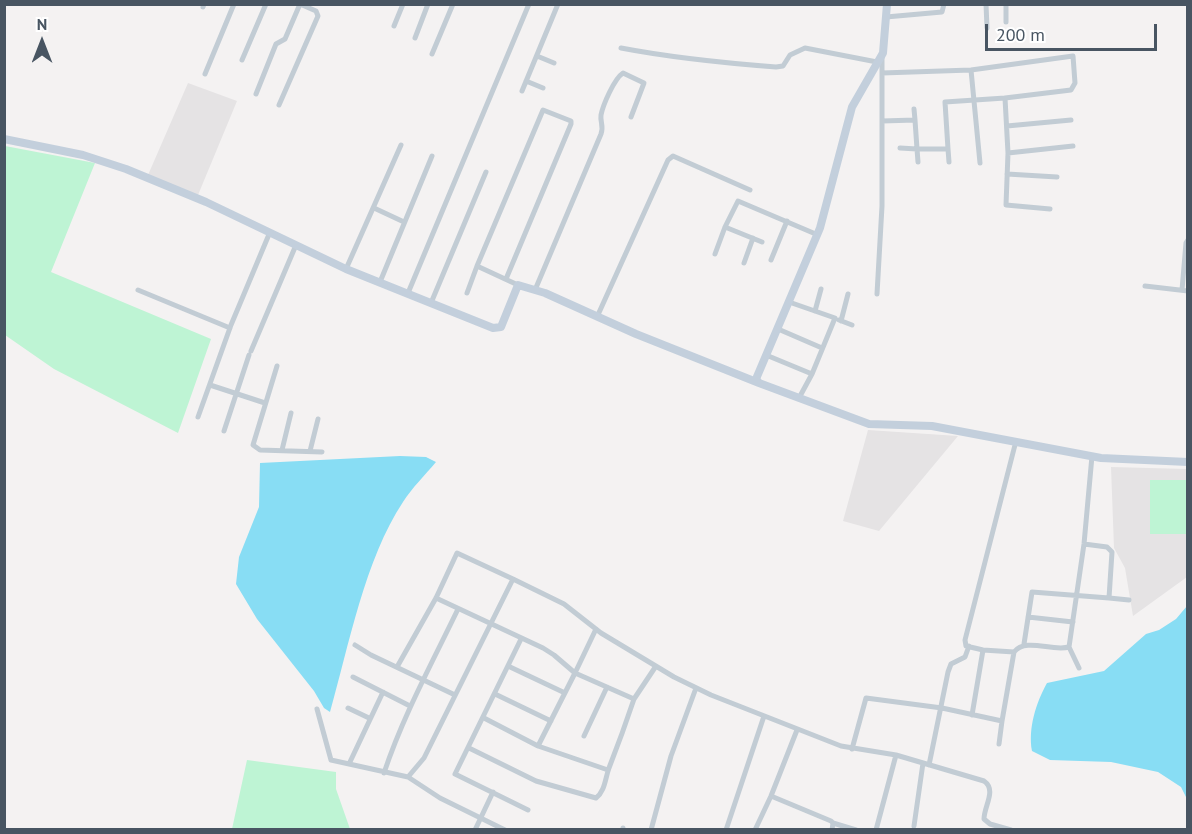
<!DOCTYPE html>
<html>
<head>
<meta charset="utf-8">
<style>
  body { margin:0 }
  #map { position:relative; width:1192px; height:834px; overflow:hidden; background:#f4f2f2; font-family:"PT Sans",sans-serif }
  canvas { display:block }
  .frame { position:absolute; inset:0; border:6px solid #485562; pointer-events:none }
  .north { position:absolute; left:12px; top:12px; width:60px; height:60px; -webkit-text-stroke:4px #fff; paint-order:stroke; rotate:0deg; font-size:16px; font-weight:700; line-height:24px; text-align:center; color:#485562 }
  .north::after { content:''; display:block; margin:auto; width:21px; height:27px; background:#485562; clip-path:polygon(50% 0,100% 100%,50% 72%,0 100%) }
  .scale { position:absolute; left:985px; top:24px; width:172px; height:27px; box-sizing:border-box; border:3px solid #485562; border-top:0; padding-left:8px; font-size:18px; line-height:21px; white-space:nowrap; color:#485562; -webkit-text-stroke:4px #fff; paint-order:stroke }
</style>
</head>
<body>
<div id="map">
<canvas width="1192" height="834"></canvas>
<div class="frame"></div>
<div class="north">N</div>
<div class="scale">200 m</div>
</div>
<script>
const ctx = document.querySelector('canvas').getContext('2d');
ctx.lineJoin = 'round';
function fill(path, color) {
  ctx.fillStyle = color;
  ctx.fill(path, 'evenodd');
}
function stroke(path, color, width, dash) {
  ctx.strokeStyle = color;
  ctx.lineWidth = width;
  ctx.lineCap = dash ? 'butt' : 'round';
  ctx.setLineDash(dash || []);
  ctx.stroke(path);
}
const education = new Path2D(`
  M188 83 237 101 198 195 148 175Z
  M868 430 958 436 879 531 843 521Z
  M1111 467 1187 469V577L1133 616 1125 568 1114 548Z`);
const green = new Path2D(`
  M5 146 95 163 51 272 211 339 178 433 54 369 5 335Z
  M1150 480H1187V534H1150Z
  M247 760 336 772V789L350 829H232Z`);
const water = new Path2D(`
  M400 456 426 457 436 462C425 475 412 488 403 502 365 559 349 645 330 712L324 708 314 691 257 619 236 584 239 557 259 507 260 463Z
  M1187 606V799L1181 787 1158 772 1111 762 1050 760 1032 751C1028 728 1036 703 1047 683L1104 671 1146 634 1159 630 1176 619Z`);
const street = new Path2D(`
  M986 4 987 28
  M203 7 204 4
  M886 17 942 12 944 4
  M1006 22V4
  M394 26 403 4
  M415 38 428 4
  M621 48C673 58 724 63 776 67L783 66 790 55 805 48 877 62
  M432 54 453 4
  M537 56 554 63
  M242 60 266 4
  M971 70 980 163
  M882 73 971 70 1073 56 1075 83 1071 90 1005 98
  M205 74 234 4
  M526 81 543 88
  M522 91 558 4
  M256 94 276 44 285 39 300 4
  M279 105 318 16 316 11 300 4
  M914 109 915 120
  M882 121 915 120 917 149 900 148
  M1007 126 1071 120
  M948 149 949 162
  M1008 153 1073 146
  M918 162 917 149H948L945 102 1005 98 1008 153 1006 205 1050 209
  M1007 174 1057 177
  M374 208 404 222
  M762 242 725 227 738 201 818 235
  M715 254 725 227
  M771 260 787 221
  M744 263 753 238
  M346 269 401 145
  M506 279 571 124V121L543 110 477 266 518 285
  M380 282 432 156
  M1145 286 1188 291
  M138 290 230 328
  M535 290 601 134C604 126 600 122 601 115 603 105 614 79 623 73L644 83 631 117
  M1182 290 1186 243 1188 240
  M408 293 529 4
  M467 293 477 266
  M877 294 882 206V57
  M789 302 835 318 812 374
  M431 303 486 172
  M815 311 821 289
  M597 317 668 160 673 156 750 190
  M839 320 852 325
  M841 321 848 294
  M778 329 822 348
  M251 351 296 245
  M766 355 812 374 799 398
  M277 366 253 445 260 450 322 452
  M210 385 265 403
  M198 417 231 325 270 232
  M224 431 249 355
  M282 450 291 413
  M310 451 318 419
  M436 598 543 648 554 655 575 673 596 629
  M1109 598 1129 600
  M1028 617 1073 622
  M521 639 455 774 528 810
  M1024 644 1032 592 1109 598 1112 552 1107 547 1084 544
  M355 645 371 655 455 695
  M1069 647 1079 668
  M1014 652 983 650 966 646 965 640 1016 441
  M508 666 565 693
  M397 667 436 598 457 553 513 579
  M353 677 410 706
  M495 694 551 721
  M348 708 369 718
  M317 709 331 760 408 777 440 798 505 830
  M972 715 983 650
  M484 718 538 746 575 673 634 699 656 666
  M584 736 607 687
  M999 744 1002 721
  M538 746 608 770
  M469 748 536 781 596 798C605 791 605 779 609 768 618 745 626 723 634 699
  M852 749 866 698 942 708 1002 721 1014 652C1026 637 1052 652 1069 647L1084 544 1092 456
  M349 764 383 692
  M929 765 948 672 951 664 965 657 969 646
  M384 773C403 716 432 663 458 609
  M408 777 424 758 513 579 564 604 601 633 674 677 711 695 841 746 896 755 984 781C997 790 984 806 984 819L990 824 1011 830
  M771 796 831 821 833 823 832 830
  M833 823 856 830
  M914 826 923 763
  M475 830 493 792
  M623 830V828
  M651 830 671 756 696 688
  M726 830 764 716
  M755 830 771 796 797 730
  M876 830 896 755`);
const secondary = new Path2D(`
  M887 4 883 53 852 107 820 228 756 379 759 383 869 424 932 426 1101 458 1188 462
  M4 139 83 155 126 169 206 202 346 269 493 328 501 327 518 285 545 293 636 334 759 383`);
fill(education, '#e5e3e4');
fill(green, '#bef4d4');
fill(water, '#88ddf4');
stroke(street, '#c2ccd4', 5);
stroke(secondary, '#c3cfdc', 8);
</script>
</body>
</html>
